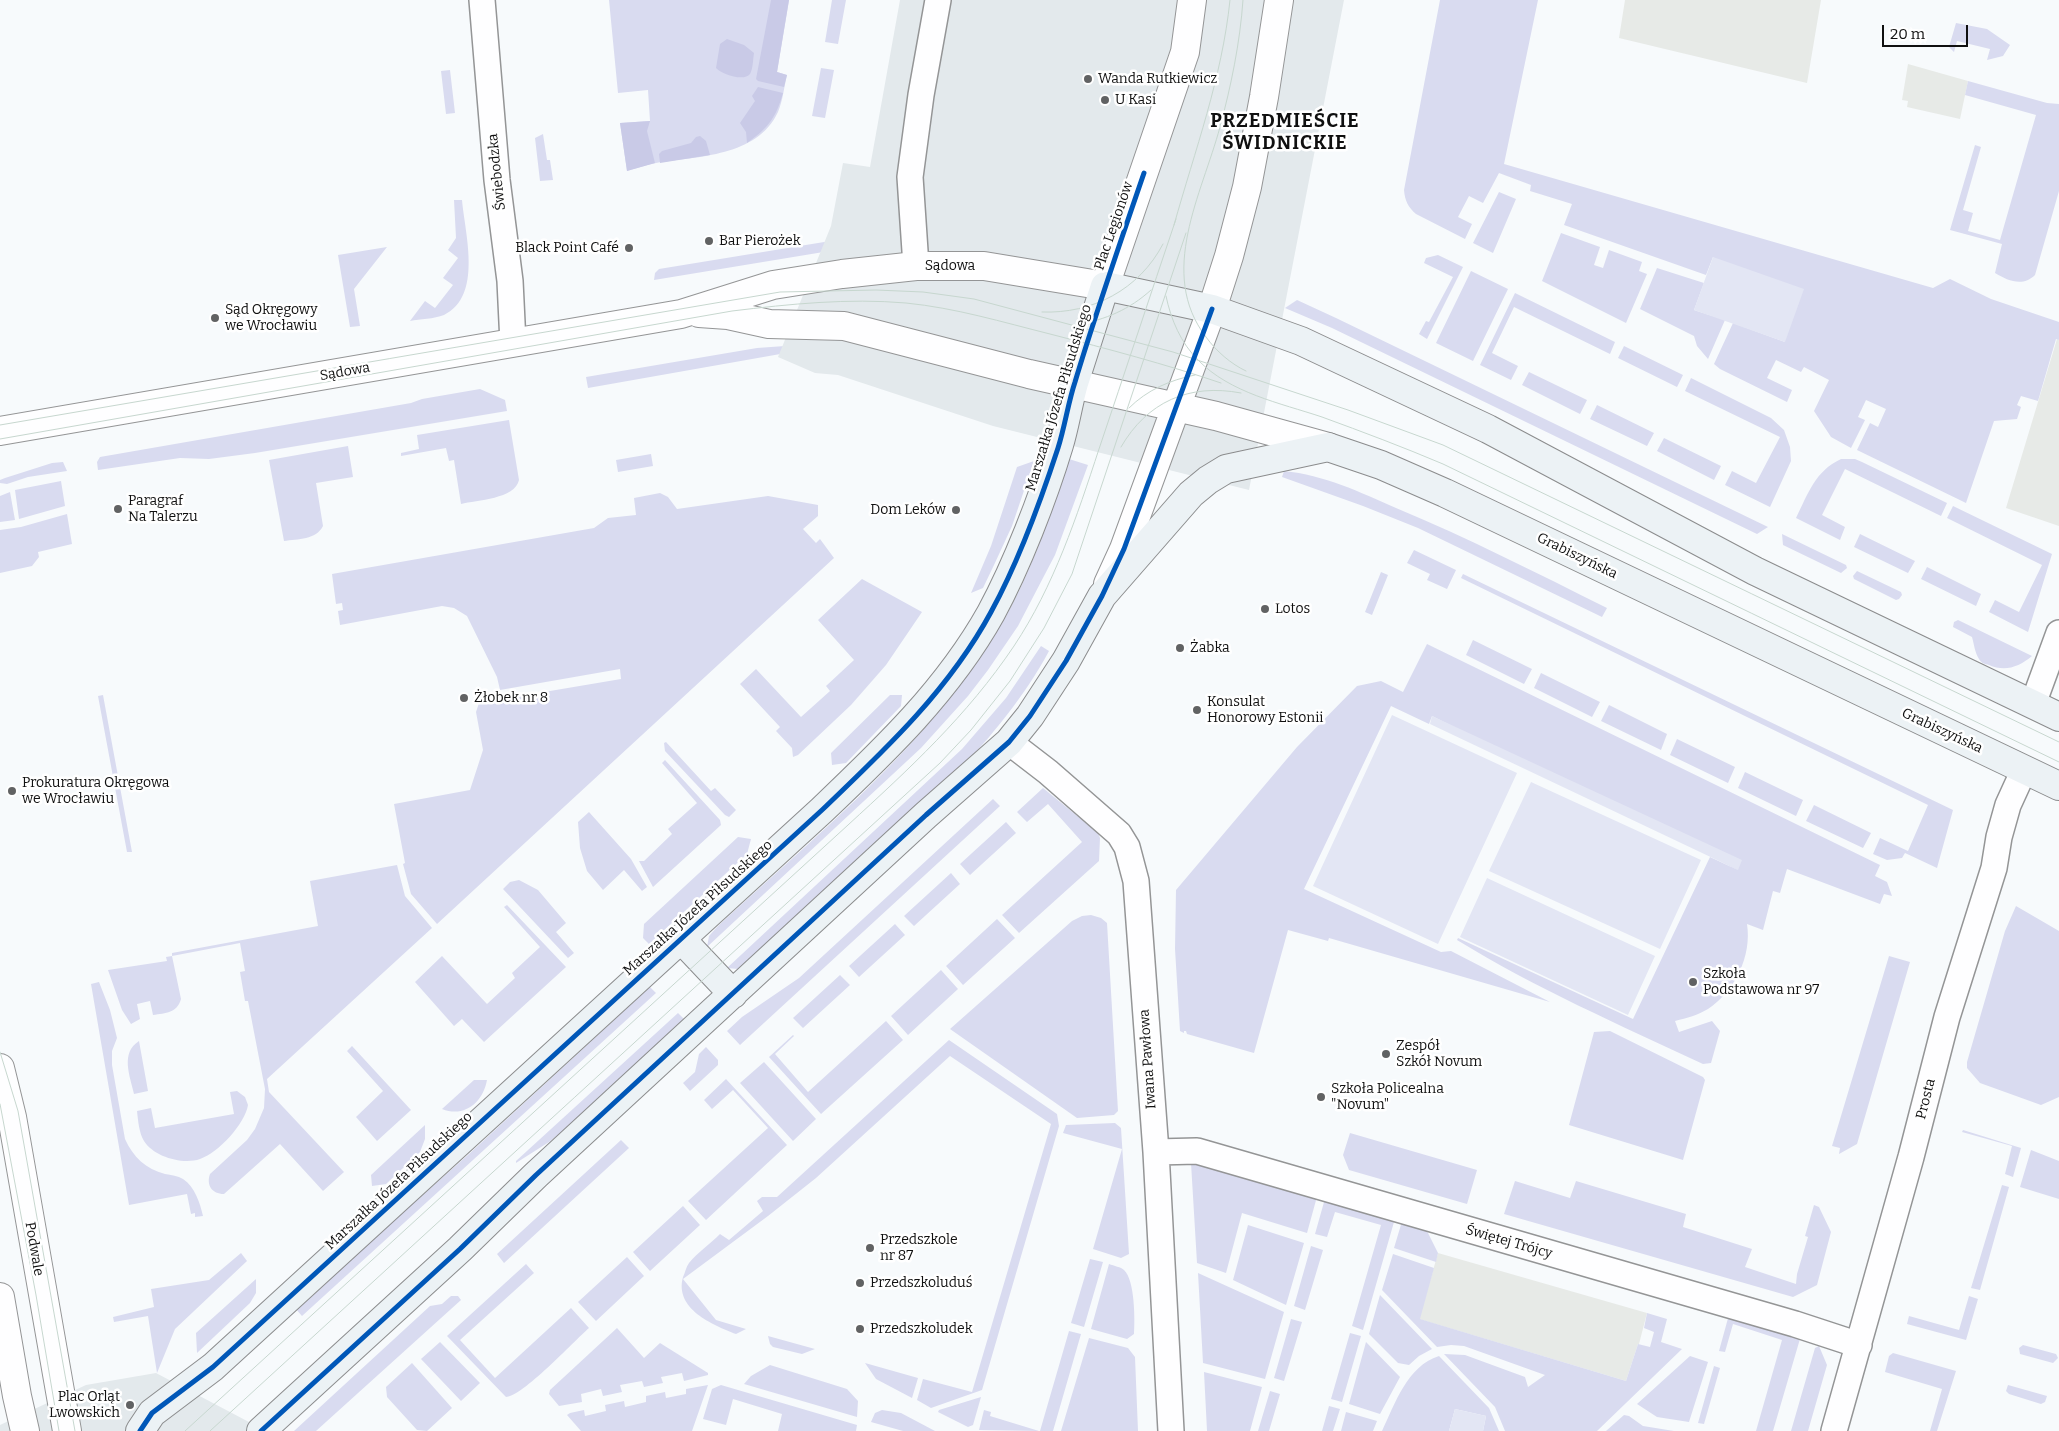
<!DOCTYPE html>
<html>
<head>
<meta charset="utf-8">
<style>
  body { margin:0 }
  #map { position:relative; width:2059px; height:1431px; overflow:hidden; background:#f7fafc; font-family:Bitter,serif }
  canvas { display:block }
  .scale { position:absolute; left:1882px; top:25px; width:86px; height:22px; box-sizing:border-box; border:2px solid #101010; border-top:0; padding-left:6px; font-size:15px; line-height:18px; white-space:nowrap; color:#101010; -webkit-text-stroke:4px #fff; paint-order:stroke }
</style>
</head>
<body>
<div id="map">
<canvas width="2059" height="1431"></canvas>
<div class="scale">20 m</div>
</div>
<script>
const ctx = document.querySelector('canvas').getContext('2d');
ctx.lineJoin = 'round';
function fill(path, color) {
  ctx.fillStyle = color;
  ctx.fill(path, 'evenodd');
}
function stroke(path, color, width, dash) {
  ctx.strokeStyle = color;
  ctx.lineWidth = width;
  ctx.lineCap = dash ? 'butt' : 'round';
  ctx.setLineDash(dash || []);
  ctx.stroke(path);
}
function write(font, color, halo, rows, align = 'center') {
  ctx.font = font + ' Bitter,serif';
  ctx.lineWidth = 5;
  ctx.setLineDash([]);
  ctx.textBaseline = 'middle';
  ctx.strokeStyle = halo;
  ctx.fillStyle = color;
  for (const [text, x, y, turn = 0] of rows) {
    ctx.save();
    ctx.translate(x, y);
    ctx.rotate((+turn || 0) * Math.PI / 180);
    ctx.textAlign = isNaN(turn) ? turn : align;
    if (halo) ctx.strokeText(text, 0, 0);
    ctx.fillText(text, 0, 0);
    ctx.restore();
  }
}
const industrial = new Path2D(`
  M1625 0H1821L1807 83 1619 38Z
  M1908 64 1968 81 1960 119 1907 107 1908 101 1902 100Z
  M2057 339 2059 340V526L2006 508Z
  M1438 1253 1647 1313 1639 1344H1638L1626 1381 1419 1319Z`);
const green = new Path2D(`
  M609 0H789L777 72 787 75C784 87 783 100 778 112 757 157 698 156 656 163 646 165 637 168 627 171L620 123 650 121 648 90 618 93Z
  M832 0H846L838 44 825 42Z
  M1440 0H1538L1504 164 1933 288 1950 279 1991 299 2059 322V340L2056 339 2038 401 2021 396 2017 405 2021 407 2017 419 1994 421 1966 503 1857 450 1870 423 1878 427 1886 409 1866 400 1858 417 1865 420 1851 448 1831 437 1814 411 1829 380 1804 367 1801 372 1776 360 1767 378 1792 390 1787 402 1720 369 1714 364 1733 323 1785 342 1713 257 1706 275 1564 225 1572 204 1530 191 1531 185 1499 173 1483 203 1469 196 1458 217 1472 224 1465 239 1416 214C1408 207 1405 201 1404 190Z
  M1956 23 1987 29 2010 45 2003 56 1987 60 1990 49 1957 41 1954 52 1949 47Z
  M821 68 834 70 825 118 812 116Z
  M450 70 455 113 446 114 441 71Z
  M1968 81 2047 103 2059 104V191L2035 275C2023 287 2008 281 1995 273L2002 244 1950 230 1975 145 1981 147 1963 210 1973 213 1968 231 2000 240 2036 115 1965 95Z
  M543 134 547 160H550L553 180 540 181 535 138Z
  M1499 192 1516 199 1493 253 1473 243Z
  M454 200H462C465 234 483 296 444 315 434 319 420 319 410 321L425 301 435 308 453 285 443 278 458 258 448 250 456 238Z
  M1561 233 1600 247 1594 265 1603 268 1609 250 1642 262 1639 271 1647 274 1626 323 1542 281Z
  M867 235 878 243 654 280 655 273 659 269Z
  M387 247 354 289 360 326 350 327 338 255Z
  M1438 255 1463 267 1427 339 1419 334 1426 321 1429 322 1453 277 1424 263 1426 258Z
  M1657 268 1704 283 1694 310 1725 320 1708 359 1697 346 1694 336 1640 309Z
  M1471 271 1508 289 1473 361 1436 343Z
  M1515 293 1615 342 1610 354 1514 307 1492 353 1518 366 1511 380 1480 365Z
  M1297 300 1336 318 1768 527 1757 534 1332 328 1285 308Z
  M785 346 786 353 588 388 586 377 757 348Z
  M1624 346 1683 375 1677 387 1618 358Z
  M1529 372 1587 400 1580 414 1522 385Z
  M1691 378 1771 418 1784 430 1790 447 1791 461 1770 507 1725 485 1732 471 1756 483 1780 437 1685 391Z
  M480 389 505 400 507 411 255 453 209 459 180 458 98 470 97 462 100 457 411 403 422 399Z
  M1597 405 1654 433 1647 446 1590 419Z
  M509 420 519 480C515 499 477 500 461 504L454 460 449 461 446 448 401 456V453L419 449 417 435Z
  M1664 438 1721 466 1714 480 1657 451Z
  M348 446 353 477 316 483 323 526C316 540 298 539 284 541L269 460Z
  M651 454 653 466 618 472 616 460Z
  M1069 459 1088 465 1055 555 1044 576 1018 626 988 670 968 696 921 748 707 947 709 936 717 927C824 828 943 734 1013 603 1037 557 1052 507 1069 459Z
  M1841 459H1855L1862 462 1947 503 1941 516 1845 469 1822 515 1845 527 1840 540 1796 518C1808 494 1815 471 1841 459Z
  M1034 461 1012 526 994 565 983 588 971 593 991 546 1017 467Z
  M63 462 67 471 28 477 7 484 0 483V480L5 478 52 463Z
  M1284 471C1324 475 1360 492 1396 508 1468 538 1537 573 1607 608L1602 617 1418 528 1363 506 1282 477Z
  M61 481 65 506 19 519 15 490Z
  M10 492 15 520 0 522V496Z
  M660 493 668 497 677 509 768 496 818 505V516L803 529 816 543 820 539 834 558 437 924 411 894 403 864 405 863 394 804 470 790 483 750 476 712 479 703 621 679 620 669 500 690 497 677 467 616 454 608 442 606 340 625 338 611 343 610 342 603 336 604 332 574 594 528 608 518 636 515 634 498Z
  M1953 506 2052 554 2028 632 1989 612 1995 600 2019 612 2042 565 1947 518Z
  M67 514 72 544 38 552 39 557 32 566 0 573V530L21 527Z
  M1782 534 1846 565 1847 568 1841 573 1783 545Z
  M1860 534 1915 561 1908 573 1854 547Z
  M1414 550 1456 570 1447 589 1427 580 1430 574 1407 563Z
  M1927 567 1981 594 1976 606 1921 579Z
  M1857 571 1901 592 1902 595 1899 599 1896 600 1854 579 1853 576Z
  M1381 572 1388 575 1372 615 1365 612Z
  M1463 574 1953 810 1937 868 1905 853 1902 858 1887 860 1873 854 1880 838 1908 851 1928 805 1461 578Z
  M862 579 922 612 886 665 851 705 798 755 793 757 792 748 776 731 780 727 740 684 756 669 801 717 830 691 826 686 854 660 818 620Z
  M1958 620 2032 656C2019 667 2005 672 1989 665 1985 664 1981 663 1979 659 1975 653 1974 644 1972 637L1953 627 1954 622Z
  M1473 640 1532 669 1524 684 1466 655Z
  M1427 644 1880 865 1875 876 1887 882 1892 896 1884 894 1880 904 1787 869 1780 893 1773 891 1763 930 1747 924C1752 956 1735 991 1708 1009 1698 1015 1687 1018 1675 1021L1679 1032 1712 1021 1720 1031 1711 1063 1703 1064C1620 1025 1535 988 1457 940L1458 938 1633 1019 1710 857 1738 870 1432 716 1429 724 1391 706 1304 889 1441 952 1451 951 1550 1002 1329 938 1328 941 1288 930 1254 1053 1187 1034 1186 1031H1184V1033L1180 1031 1175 949 1176 890 1297 747 1357 686 1381 681 1403 692Z
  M1041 646 1049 651C1025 696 990 738 955 775L747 966 738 969 727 968 962 749 1006 698Z
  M1541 673 1600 702 1592 717 1534 688Z
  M103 695 132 852H127L98 696Z
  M890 695H902L901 706 846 763 832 765 831 753Z
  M1609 705 1667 734 1661 750 1601 721Z
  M1677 739 1735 767 1728 783 1670 755Z
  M666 742 711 791 715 788 736 810 729 817 725 815 665 751 664 743Z
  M665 760 720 820 721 825 653 887 639 861H644L672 834 668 829 697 803 662 763Z
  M1745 772 1803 800 1796 816 1738 788Z
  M1043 788 1098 833 1100 838 1099 861 1019 933 1002 915 1082 842 1048 804 1027 822 1017 812Z
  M993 799 1000 806 740 1045 727 1031 742 1017 799 978Z
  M1814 805 1871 833 1863 848 1806 821Z
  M589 812 631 859 647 887 642 891 624 870 603 890 587 871 580 848 578 822Z
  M1006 822 1016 833 970 875 960 864Z
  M738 837 751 839 747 854 649 944 643 938 644 924Z
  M397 865 405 896 432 928 267 1079 269 1092 344 1172 323 1191 280 1144 224 1194C212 1194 206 1185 210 1174L247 1140 255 1129 264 1108 265 1089 248 1001H245L240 972 245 971 240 943 172 956 181 999C177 1013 166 1013 153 1015L150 1001 137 1004 140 1019 131 1024 122 1010 108 970 167 961 166 957 172 956V953L318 926 310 881Z
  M951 873 960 884 914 926 904 916Z
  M519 880 538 890 566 923 556 932 574 953 568 958 503 889 510 882Z
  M507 905 566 967 484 1042 462 1019 454 1026 415 982 442 956 487 1004 515 978 512 973 540 947 504 907Z
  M2016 906 2059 931V1097L2041 1105 1980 1083 1967 1068V1062L2005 931Z
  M1091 915 1101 918 1107 923 1118 1111 1114 1115 1077 1118 950 1029 1072 921 1082 916Z
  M997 919 1015 938 963 985 946 966Z
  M895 924 905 935 859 977 849 966Z
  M1889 956 1910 962 1857 1144 1839 1154 1840 1148 1832 1146Z
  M941 970 958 989 908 1035 891 1016Z
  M840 975 850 985 803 1028 793 1018Z
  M99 982 110 1010 117 1038 112 1051V1065L125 1139C133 1157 146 1169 165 1174 171 1175 178 1176 183 1179 195 1187 200 1203 203 1216L195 1217V1213L191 1214 187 1194 129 1205 91 984Z
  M650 987 656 993 302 1316 295 1308 469 1154Z
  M678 1013 686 1021 585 1114 549 1142 516 1163V1161Z
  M886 1021 903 1040 821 1114 769 1057 793 1035 794 1036 775 1054 808 1092Z
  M1610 1031 1703 1077 1705 1080 1683 1160 1569 1125 1594 1032Z
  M949 1040 1057 1114 1059 1126 982 1390 931 1408 917 1400 923 1379 972 1392 1051 1124 950 1056 816 1178 768 1216 683 1279 716 1320 746 1329 736 1334C713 1325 674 1309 683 1277 685 1273 686 1267 689 1263 698 1252 710 1244 720 1234L729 1240 763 1211 757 1201 762 1197H777Z
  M139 1041 148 1091 134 1094C130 1076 120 1053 139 1041Z
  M352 1046 411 1110 377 1141 356 1117 383 1091 347 1051Z
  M706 1047 718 1060V1065L690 1091 683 1083 695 1072 699 1054Z
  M764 1062 816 1119 793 1141 740 1083Z
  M726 1079 787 1145 706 1220 688 1201 768 1128 733 1090 712 1109 704 1100Z
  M474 1080H487C483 1102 465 1118 442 1109Z
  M237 1091 245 1097 248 1105C245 1124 218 1153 200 1159 183 1165 154 1157 144 1141 139 1133 138 1120 137 1111L151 1108 155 1128 234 1114 230 1092Z
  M1115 1123 1121 1128 1129 1254 1121 1258 1093 1249 1122 1149 1063 1133 1066 1125Z
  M425 1125V1139L420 1152 386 1184 372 1186 371 1175Z
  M1963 1130 2021 1148 2013 1177 2005 1174 2012 1146 1962 1132Z
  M1350 1133 1477 1170 1467 1204 1349 1170 1343 1155Z
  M621 1140 629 1148 504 1263 497 1254Z
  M2031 1150 2059 1161V1199L2020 1187Z
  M1195 1161 1318 1193 1307 1233 1242 1213 1226 1273 1197 1263 1191 1163Z
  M1515 1181 1570 1198 1576 1181 1686 1214 1683 1227 1752 1249 1745 1267 1796 1284 1797 1274 1808 1237 1805 1236 1814 1205 1819 1207 1831 1232 1817 1285 1793 1297 1504 1214Z
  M2002 1185 2009 1187 1980 1290 1971 1288Z
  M1326 1195 1396 1215 1363 1330 1352 1326 1381 1225 1335 1212 1327 1237 1315 1234Z
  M683 1206 700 1225 650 1271 633 1252Z
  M1403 1218 1424 1225 1438 1253 1436 1262 1394 1248Z
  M1248 1225 1304 1243 1286 1305 1233 1280Z
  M1311 1246 1323 1250 1305 1310 1294 1306Z
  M241 1253 247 1261 175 1329 157 1373 148 1316 114 1322 113 1317 154 1307 151 1289 209 1280Z
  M1393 1254 1434 1268 1420 1319 1626 1381 1638 1344 1650 1347 1654 1332 1644 1328 1647 1313 1667 1319 1661 1342 1682 1349 1597 1431H1505L1495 1407 1444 1354 1465 1355 1525 1377 1528 1387 1545 1375 1464 1346 1451 1345 1437 1347 1382 1290Z
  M627 1257 644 1276 596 1321 578 1302Z
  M1090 1259 1103 1262 1084 1327 1071 1323Z
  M526 1264 534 1273 460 1340 495 1378 571 1308 589 1328C574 1341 522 1397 506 1397L447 1336Z
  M1109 1264C1114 1266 1121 1267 1124 1270 1135 1280 1135 1320 1134 1334L1127 1339 1091 1329Z
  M1198 1273 1284 1312 1265 1379 1203 1363Z
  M256 1279V1293L250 1303 197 1353 196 1333Z
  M1380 1295 1432 1349 1419 1356 1409 1365 1398 1363 1369 1334Z
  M451 1296H458L461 1300 316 1431H294L430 1306 442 1304Z
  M1969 1296 1978 1299 1966 1340 1907 1324 1909 1316 1959 1330Z
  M1730 1311 1802 1332 1773 1431H1756L1782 1340 1733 1324 1725 1352 1719 1351Z
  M1291 1319 1302 1322 1284 1381 1274 1378Z
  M617 1328 644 1358 660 1343 708 1373V1375L684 1381 682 1373 661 1377 663 1383 644 1387 642 1381 620 1385 622 1392 603 1396 601 1389 581 1394 582 1402 559 1406 549 1394 550 1390Z
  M1069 1331 1081 1334 1053 1431H1040Z
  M1350 1333 1361 1336 1342 1402 1331 1399Z
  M768 1336 815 1349 802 1354 773 1347 770 1344Z
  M1089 1338 1128 1348 1135 1357 1138 1431H1061Z
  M440 1342 480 1383 461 1401 421 1359Z
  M1366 1342 1400 1377 1380 1414 1349 1404Z
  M2023 1345 2056 1354 2058 1358 2053 1363 2020 1354 2019 1348Z
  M1819 1346 1827 1365 1808 1431H1791L1815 1348Z
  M1893 1353 1956 1371 1937 1431H1930L1942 1389 1885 1372 1889 1356Z
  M1439 1356 1489 1408 1499 1431H1483L1486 1416 1455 1409 1449 1431H1382C1395 1404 1407 1366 1439 1356Z
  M1690 1356 1708 1362 1689 1422 1657 1417 1637 1404Z
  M412 1363 452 1408 427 1431 417 1430 387 1397 386 1387Z
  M865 1363 918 1378 912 1398 876 1379Z
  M770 1365 847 1389 858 1401 857 1417 744 1384 751 1376Z
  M1714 1366 1720 1368 1704 1424 1698 1423Z
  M1204 1372 1262 1387 1250 1431H1207Z
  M708 1385 692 1431H581L567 1415 570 1413 584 1410 585 1416 606 1411 605 1405 624 1401 625 1407 646 1402V1396L665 1392 666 1398 686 1394V1389Z
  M721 1385 857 1425 856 1431H778L782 1414 733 1399 726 1425 703 1419 712 1389Z
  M2008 1385 2047 1396 2045 1402 2041 1404 2009 1394 2006 1391Z
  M1270 1391 1280 1394 1269 1431H1258Z
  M981 1397 973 1425 968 1427 938 1412 939 1410Z
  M1329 1406 1340 1409 1333 1431H1322Z
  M882 1410 901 1413 935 1431H903L871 1422 875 1413Z
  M984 1410 991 1412 990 1416 1039 1431 979 1430Z
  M1346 1412 1377 1421 1373 1431H1341Z
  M1624 1415 1629 1416 1643 1426 1674 1431H1606Z`);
const forest = new Path2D(`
  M771 0H789L777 72 787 75 784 87 758 81 756 79Z
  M727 39 744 45 754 53C753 59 753 69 750 74 744 82 721 74 716 68L720 44Z
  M758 87 783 93C776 118 768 128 747 143L746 132 740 123 755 101 752 96Z
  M650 121 647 131 655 163 627 171 620 123Z
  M700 136 706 141 710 155 660 163 659 154 662 151 691 143 696 137Z`);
const pitch = new Path2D(`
  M1713 257 1804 289 1785 342 1694 310Z
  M1392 715 1517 773 1438 944 1313 886Z
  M1432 716 1742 860 1738 870 1430 724Z
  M1531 782 1701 860 1660 949 1489 871Z
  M1487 878 1655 956 1628 1015 1460 937Z
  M1455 1409 1486 1416 1483 1431H1449Z`);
const plaza = new Path2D(`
  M900 0H1344L1249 490 993 426 838 375 815 373 778 357 831 226 843 163 870 167Z
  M156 1373 266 1431H0V1425L86 1385Z`);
const minor = new Path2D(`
  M482 0 497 180 510 281 513 343
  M916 266 910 177 921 95 938 0
  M2033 704 2059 633
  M1009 742 1048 772 1119 834 1127 847 1136 881 1156 1152 1171 1431
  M1156 1152 1197 1151 1795 1324 1859 1345
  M1834 1431 1911 1157 1947 1017 1994 868 1999 837 2008 805 2024 770`);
const tertiary = new Path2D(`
  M699 313 728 315 769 324 844 326 1029 374 1216 416 1328 447
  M0 431 681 314 773 285 842 274 916 266H984L1105 286 1185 52 1192 0
  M1108 584 1124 549 1212 309 1229 256 1247 187 1264 97 1279 0
  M0 1068 12 1117 67 1431
  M0 1297 17 1396 25 1431`);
const secondary = new Path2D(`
  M681 939 733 994
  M140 1431 152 1413 213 1367 822 810C885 750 948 690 991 613 1017 565 1043 498 1059 445 1065 425 1068 404 1074 383 1084 351 1095 318 1105 286L1212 309 1301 341 1488 429 1755 571 2059 717
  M261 1431 460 1249 536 1175 926 815 1009 742 1030 716 1066 661 1102 596 1191 494 1208 480 1226 469 1328 447 1381 465 1445 493 2059 786`);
const tram = new Path2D(`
  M1243 0C1240 43 1231 86 1220 127 1202 194 1157 273 1206 337 1216 351 1231 364 1246 371
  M1174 225C1195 150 1222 78 1230 0
  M1166 296C1171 320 1181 343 1198 360 1230 393 1280 403 1322 417 1363 432 1403 447 1443 464L2059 762
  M1042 312C1092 314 1139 290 1163 244
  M1078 325C1106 319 1129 310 1151 290
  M1129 408C1147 390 1170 380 1195 375
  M0 425 780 292 876 290 923 292 974 299 1173 352 1348 410 1443 445 2059 742
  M0 439 732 311C790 304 848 298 906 303 956 308 1002 322 1050 334 1108 349 1165 364 1221 383
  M1121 447C1147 402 1189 383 1241 393
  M0 1052 18 1111 75 1431
  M0 1104 36 1295 59 1431
  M185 1431 848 825C909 769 967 716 1014 646 1054 586 1077 516 1099 449 1125 372 1150 296 1176 219
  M210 1431 940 763 971 730 1010 681 1044 628 1072 574 1186 233`);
const cycleway = new Path2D(`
  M140 1431 152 1413 213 1367 822 810C885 750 949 690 991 612 1019 561 1040 503 1058 448 1065 426 1068 403 1075 382 1096 312 1120 243 1144 173
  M261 1431 460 1249 536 1175 926 815 1009 742 1030 716 1066 661 1102 596 1124 549 1212 309`);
const markers = [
  [1088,79,5,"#616263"],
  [1105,100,5,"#616263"],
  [709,241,5,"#616263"],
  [629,248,5,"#616263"],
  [215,318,5,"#616263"],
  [118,509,5,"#616263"],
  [956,510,5,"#616263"],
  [1265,609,5,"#616263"],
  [1180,648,5,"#616263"],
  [464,698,5,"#616263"],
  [1197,710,5,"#616263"],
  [12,791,5,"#616263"],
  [1693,982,5,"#616263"],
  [1386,1054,5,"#616263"],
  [1321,1097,5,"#616263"],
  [870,1248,5,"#616263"],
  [860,1283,5,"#616263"],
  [860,1329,5,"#616263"],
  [130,1405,5,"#616263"]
];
const poiNames = [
  ["Wanda Rutkiewicz",1098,79],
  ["U Kasi",1115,100],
  ["Bar Pierożek",719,241],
  ["Black Point Café",619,248,"right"],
  ["Sąd Okręgowy",225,310],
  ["we Wrocławiu",225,326],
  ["Paragraf",128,501],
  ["Na Talerzu",128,517],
  ["Dom Leków",946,510,"right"],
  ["Lotos",1275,609],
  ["Żabka",1190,648],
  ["Żłobek nr 8",474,698],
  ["Konsulat",1207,702],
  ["Honorowy Estonii",1207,718],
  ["Prokuratura Okręgowa",22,783],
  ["we Wrocławiu",22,799],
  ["Szkoła",1703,974],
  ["Podstawowa nr 97",1703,990],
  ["Zespół",1396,1046],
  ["Szkół Novum",1396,1062],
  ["Szkoła Policealna",1331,1089],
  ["\"Novum\"",1331,1105],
  ["Przedszkole",880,1240],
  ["nr 87",880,1256],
  ["Przedszkoluduś",870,1283],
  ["Przedszkoludek",870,1329],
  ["Plac Orląt",120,1397,"right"],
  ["Lwowskich",120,1413,"right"]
];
const streetNames = [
  ["Świebodzka",497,172,-96],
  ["Plac Legionów",1114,226,-71],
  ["Sądowa",950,266],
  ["Sądowa",345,372,-10],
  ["Marszałka Józefa Piłsudskiego",1059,398,-73],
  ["Grabiszyńska",1577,556,26],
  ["Grabiszyńska",1942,731,25],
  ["Marszałka Józefa Piłsudskiego",698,908,-42],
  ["Iwana Pawłowa",1148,1059,-94],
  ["Prosta",1926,1099,-76],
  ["Marszałka Józefa Piłsudskiego",399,1181,-43],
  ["Świętej Trójcy",1509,1242,16],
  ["Podwale",34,1249,80]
];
const districtNames = [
  ["PRZEDMIEŚCIE",1285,122],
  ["ŚWIDNICKIE",1285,144]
];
fill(industrial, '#e7eae7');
fill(green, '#d9dbf0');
fill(forest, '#c9cae7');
fill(pitch, '#e3e6f4');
fill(plaza, '#e3e9ec');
stroke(minor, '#949596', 28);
stroke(tertiary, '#949596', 30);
stroke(secondary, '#8b8c8d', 30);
stroke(minor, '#fefeff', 25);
stroke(tertiary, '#fefeff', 28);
stroke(secondary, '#ecf2f5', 28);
stroke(tram, '#c7d7cf', 1);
stroke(cycleway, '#0057b8', 5);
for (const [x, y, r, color] of markers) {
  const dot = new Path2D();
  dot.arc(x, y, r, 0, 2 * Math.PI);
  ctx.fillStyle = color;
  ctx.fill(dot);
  stroke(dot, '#fff', 2);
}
write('14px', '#101010', '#fff', poiNames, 'left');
write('14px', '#101010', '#fff', streetNames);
ctx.letterSpacing = '1px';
write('bold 19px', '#101010', '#fff', districtNames);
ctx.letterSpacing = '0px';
</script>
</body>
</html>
